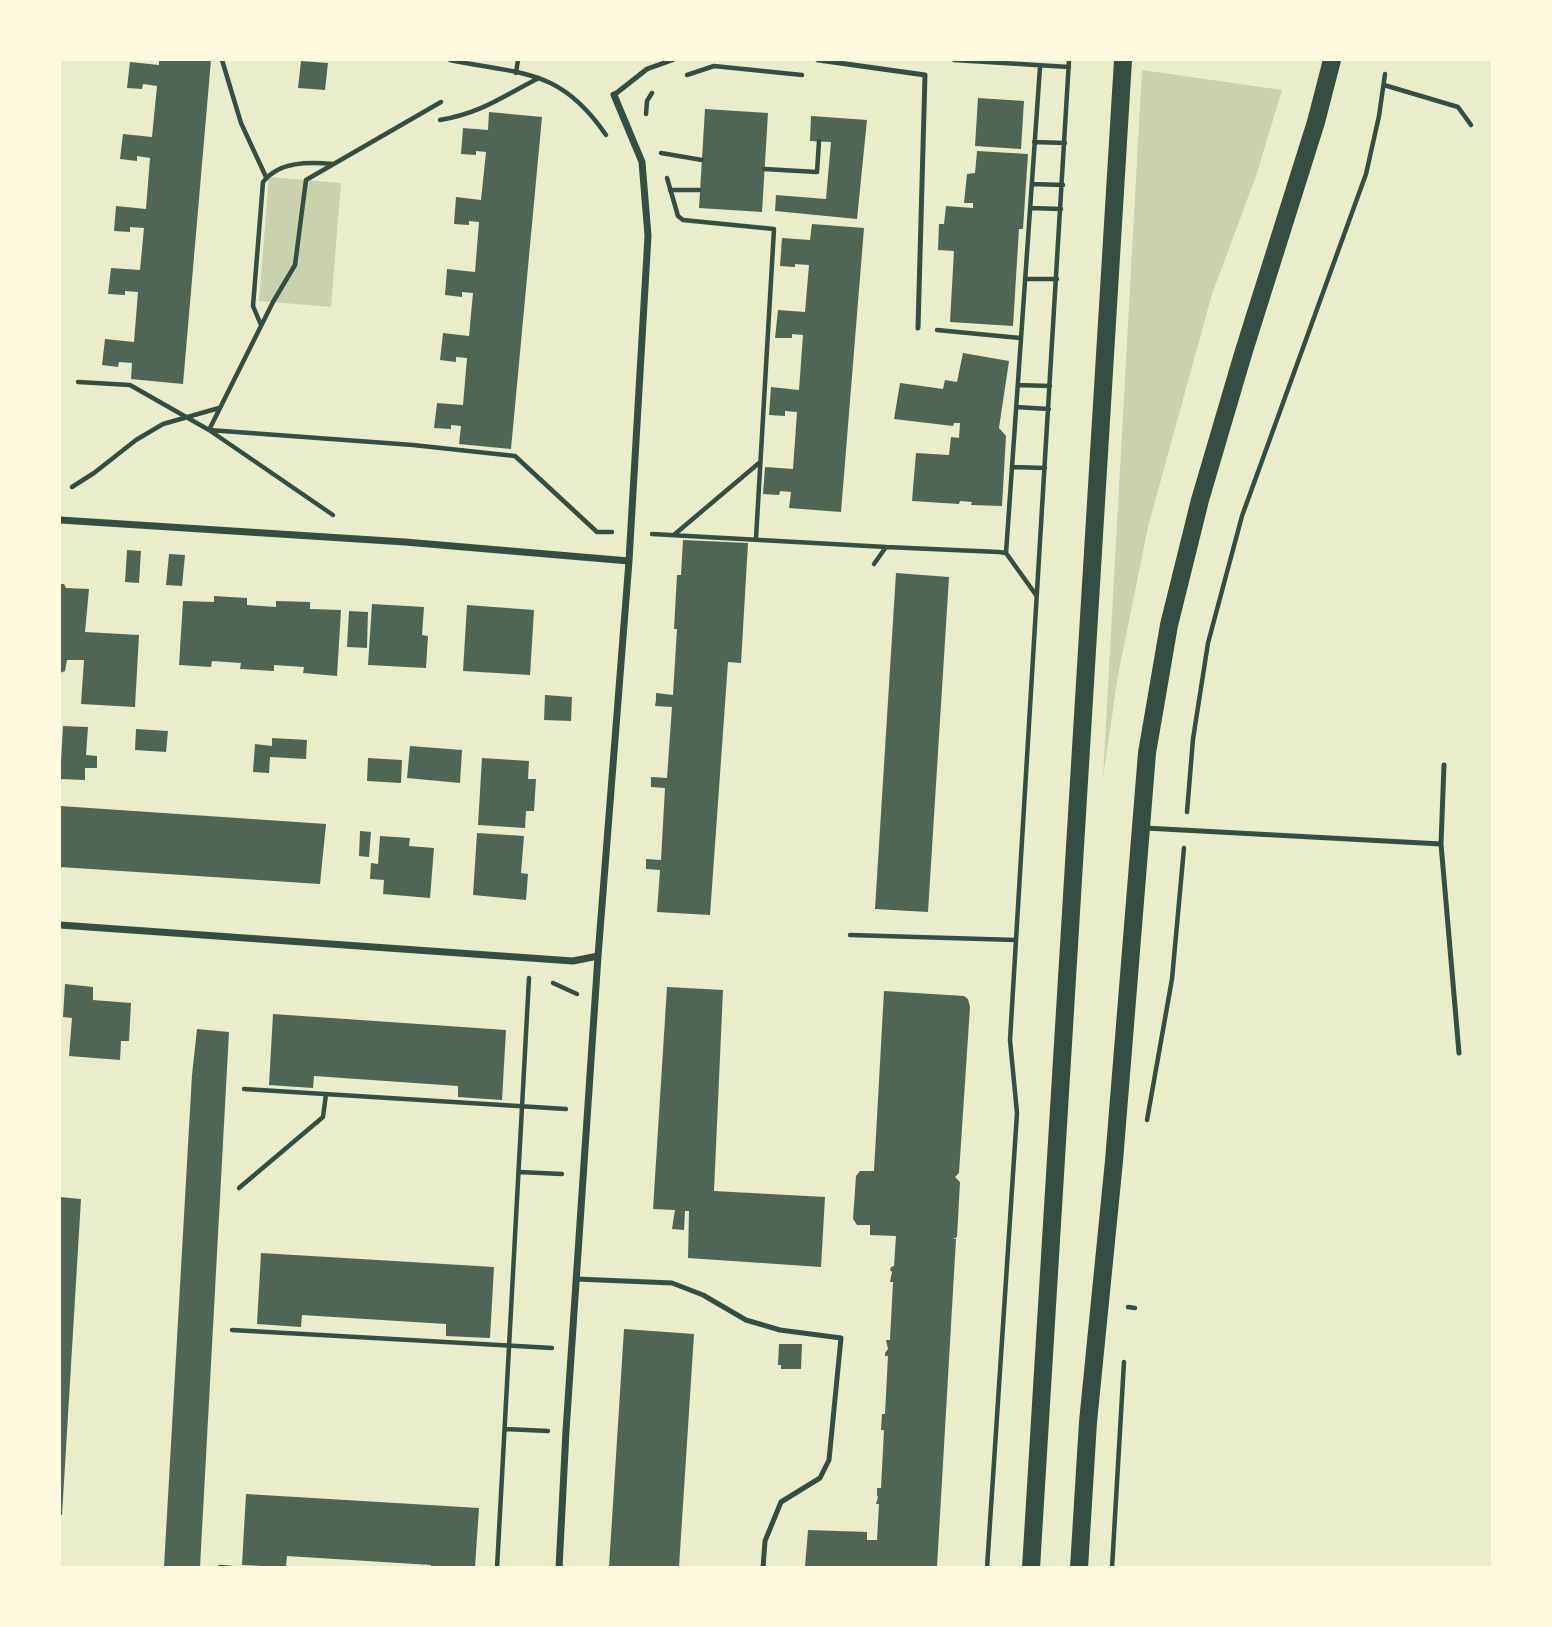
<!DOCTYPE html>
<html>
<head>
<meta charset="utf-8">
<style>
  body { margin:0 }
  #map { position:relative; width:1552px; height:1627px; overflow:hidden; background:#e9edc9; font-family:Manrope,sans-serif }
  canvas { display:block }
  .frame { position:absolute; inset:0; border:61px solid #fefae0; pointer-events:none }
</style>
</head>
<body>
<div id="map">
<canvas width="1552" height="1627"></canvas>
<div class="frame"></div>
</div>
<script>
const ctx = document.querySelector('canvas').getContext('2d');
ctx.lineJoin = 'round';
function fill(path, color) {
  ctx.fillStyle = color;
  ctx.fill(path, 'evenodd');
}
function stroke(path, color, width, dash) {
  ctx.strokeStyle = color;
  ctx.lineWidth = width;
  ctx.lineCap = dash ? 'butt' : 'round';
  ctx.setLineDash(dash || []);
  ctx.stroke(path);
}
const green = new Path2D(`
  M1142 70 1282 90 1256 176 1212 294 1148 527 1118 675 1103 778Z
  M269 177 341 183 331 307 259 301Z`);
const building = new Path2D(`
  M159 60H211L183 384 131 379 132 363 119 362 118 367 102 365 105 339 134 342 138 292 125 291V295L108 294 111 268 140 270 144 228 130 227V232L114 231 116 206 146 209 150 158 137 156V161L120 159 123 134 152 137 157 86 143 84 142 89 127 88 130 62 159 65Z
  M301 61 328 63 325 90 298 88Z
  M978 98 1024 101 1021 149 975 146Z
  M705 109 768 113 762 212 699 208Z
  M489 112 542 117 511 449 459 444 461 426 451 425V429L434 428 437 403 463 405 467 358 456 357V362L440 360 443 333 469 336 473 293 462 292V297L445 295 447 269 475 272 479 222 469 221V225L454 224 456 197 481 200 486 152 476 151V155L461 154 463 128 488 130Z
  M811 116 867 120 857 219 775 211 776 195 826 199 831 142 810 141Z
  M977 151 1028 154 1023 229H1019L1013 326 950 322 954 251 938 250 939 224H944L946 206 973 208V203H964L967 174 975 173Z
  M812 224 864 228 841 512 789 508 791 492 780 491 779 495 763 494 765 467 793 469 797 412 785 411V416L769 415 771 387 799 390 803 335 792 334V338H775L778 310 805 312 809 265 795 264V267L780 266 782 238 810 240Z
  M963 353 1009 361 999 428 1006 436 1002 506 971 505 972 502 960 501 959 504 912 501 916 453 949 455 951 437 959 438 960 423H954L953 426 894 419 900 383 943 389 945 380 957 382Z
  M683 540 748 543 741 663 728 662 710 915 657 912 660 870 646 869V859L661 860 665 788 651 787V777L667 778 672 707 655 706 656 700V693L673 695 677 629H674L677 575H681Z
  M127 550 141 551 139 583 125 582Z
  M169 554 185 555 182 586 166 585Z
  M896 573 949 577 928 912 875 909Z
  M60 584H64L66 588 89 589 85 632 139 635 135 707 81 704 84 660H67L65 671 60 673Z
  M214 596 247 598V605L276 607V601L310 602V609L341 610 337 676 303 673 304 667 274 665V671L240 669 241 663 212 661 211 667 179 665 183 601 214 602Z
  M372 604 424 607 422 635 428 636 426 668 368 665Z
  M467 605 534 610 530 675 463 671Z
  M349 611 368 612 367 648 347 647Z
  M545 695 572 697 571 721 544 720Z
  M63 726 88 727 86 755 97 756V768H85V780L60 779Z
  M136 729 168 731 166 752 135 750Z
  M272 738 307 740 306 759 270 757 269 773 253 772 255 744 272 746Z
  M410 746 462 750 460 783 407 778Z
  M368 758 402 760 401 783 367 781Z
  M482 758 529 761 528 779H536L534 811H526L525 828 478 825Z
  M60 806 326 824 320 884 60 867Z
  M360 831 371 832 369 857 359 856Z
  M477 833 524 836 521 873 528 874 526 900 473 895Z
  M380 836 410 838 409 846 434 848 430 898 383 894 384 880 370 879 371 863 378 864Z
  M65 984 93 987V1000L131 1003 129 1041H121L120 1060 69 1056 72 1018 63 1017Z
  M667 987 723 990 714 1191 825 1197 821 1267 688 1258 689 1211H685L684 1230 672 1229 675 1210 653 1209Z
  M884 991 964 996 968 999 970 1007 959 1173 955 1177 960 1182 957 1237 953 1239H956L937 1567H805L808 1530 867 1532V1540H877L879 1504H876L878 1497 877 1495V1488H881L884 1430H881L882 1414H885L888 1356H885V1353L888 1349 886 1340H890L893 1282H890L892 1272 890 1270 891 1267 894 1266 896 1236 870 1235V1225H857L853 1219 856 1176 860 1171H874Z
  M273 1014 506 1030 502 1100 458 1097V1086L314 1076 313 1088 269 1085Z
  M197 1029 229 1032 200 1567H164L192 1075Z
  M60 1197 81 1199 62 1515H60Z
  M261 1253 494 1267 490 1338 446 1336V1324L302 1315 301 1327 257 1324Z
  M624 1329 694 1334 679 1567H609Z
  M779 1344H802L801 1369H781V1365H778Z
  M246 1494 479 1508 475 1567H431V1565L287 1556 286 1567 242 1565Z`);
const path = new Path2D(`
  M222 60 241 123 266 177
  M450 60C523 75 560 68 606 135
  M954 60 1069 67
  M516 73 518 60
  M687 75 714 66 802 75
  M1384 85 1458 107 1471 125
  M646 114 647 101 652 93
  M440 120C482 113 503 96 539 78
  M1034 142 1065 143
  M661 153 702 160
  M764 169 817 172 819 141
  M667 178 678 216 683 220 774 229 756 538
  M1032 184 1063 185
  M670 190H699
  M1030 208 1061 209
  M1025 279H1057
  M261 325 253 306 263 182C279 161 309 162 333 164
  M937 330 1020 338
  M78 382 130 385 209 430 333 515
  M1018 385 1050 386
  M1016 407 1049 409
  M209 430 413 445 515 456 597 532H612
  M209 430 273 302 295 265 306 180 441 102
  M1012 467 1045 468
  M72 487 94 473 136 440 163 424 219 408
  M652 534 886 547
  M675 534 759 463
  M1006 553 1040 67
  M874 564 886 547 999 552 1006 553 1036 595
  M1187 812 1193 739 1208 643 1242 516 1366 174 1379 116 1385 74
  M850 935 1016 940
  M553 983 577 994
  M244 1089 566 1109
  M1147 1120 1172 979 1184 848
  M519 1172 562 1174
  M239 1188 323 1117 326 1094
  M1128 1307 1135 1308
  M232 1330 552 1348
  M505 1429 548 1431
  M220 1567 232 1568
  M497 1568 529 978
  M987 1568 1017 1113 1010 1040 1016 940 1069 60
  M1112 1568 1124 1362`);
const service = new Path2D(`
  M818 60 925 75 918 328
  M614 95 647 69 672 60
  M1145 828 1441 844 1444 765
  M1441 844 1459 1053
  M576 1279 672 1283 703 1295 746 1320 780 1330 841 1338 829 1460 820 1478 781 1502 765 1541 763 1568`);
const minor = new Path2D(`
  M60 520 405 542 629 561
  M60 925 573 961 598 956
  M559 1568 566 1431 598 956 629 561 648 236 642 162 614 95`);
const primary = new Path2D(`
  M1031 1568 1123 60
  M1079 1568 1088 1422 1114 1161 1147 753 1169 625 1200 500 1243 354 1316 122 1332 60`);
fill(green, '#cad2ad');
fill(building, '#4f6655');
stroke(path, '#344e41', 4.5);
stroke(service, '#344e41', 5);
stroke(minor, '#344e41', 7);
stroke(primary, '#344e41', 18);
</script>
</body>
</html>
